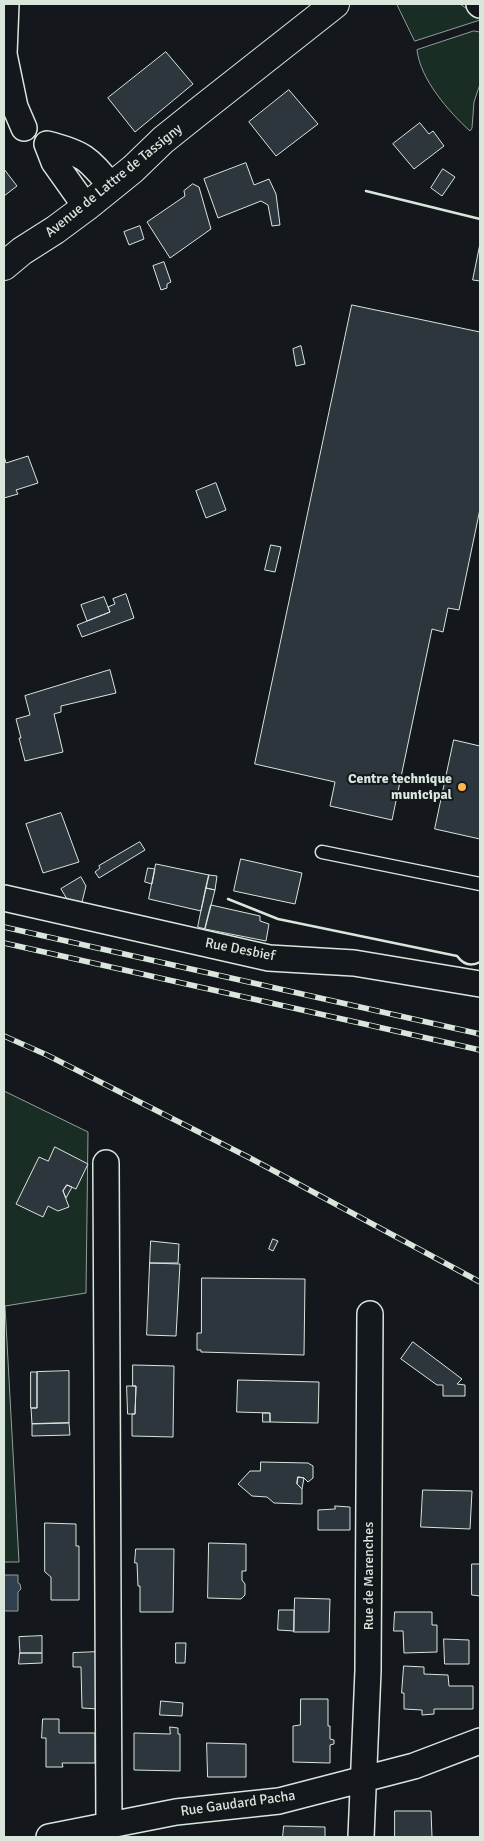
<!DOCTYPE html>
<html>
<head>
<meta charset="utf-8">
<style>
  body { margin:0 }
  #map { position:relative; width:484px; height:1841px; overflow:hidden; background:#14181c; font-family:Signika,sans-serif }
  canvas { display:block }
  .frame { position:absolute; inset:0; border:5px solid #d8e6dc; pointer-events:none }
</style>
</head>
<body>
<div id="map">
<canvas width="484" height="1841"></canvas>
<div class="frame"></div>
</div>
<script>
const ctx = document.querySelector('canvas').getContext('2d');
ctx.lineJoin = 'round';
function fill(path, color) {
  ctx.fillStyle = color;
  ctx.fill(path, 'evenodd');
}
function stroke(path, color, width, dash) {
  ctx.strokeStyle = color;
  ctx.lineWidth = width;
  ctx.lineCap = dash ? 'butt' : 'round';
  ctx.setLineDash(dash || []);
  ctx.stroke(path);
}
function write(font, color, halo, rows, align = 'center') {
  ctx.font = font + ' Signika,sans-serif';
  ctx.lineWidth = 4;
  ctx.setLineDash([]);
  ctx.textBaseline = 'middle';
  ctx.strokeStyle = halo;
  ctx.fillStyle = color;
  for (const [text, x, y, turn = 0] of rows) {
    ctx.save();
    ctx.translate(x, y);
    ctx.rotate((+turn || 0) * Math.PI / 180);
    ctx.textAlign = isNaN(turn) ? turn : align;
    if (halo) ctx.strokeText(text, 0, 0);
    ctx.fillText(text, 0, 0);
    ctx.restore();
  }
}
const green = new Path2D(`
  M397 4H460L476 15 480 20 415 41Z
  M474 31 480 32V84L474 102 472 128 470 131C449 112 420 79 417 50Z
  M4 1091 88 1132 86 1293 5 1306 19 1562H4Z`);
const water = new Path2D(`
  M4 1575H18V1583L20 1584 21 1589 18 1592V1611H4Z`);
const building = new Path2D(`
  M166 52 193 84 135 132 108 98Z
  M289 90 318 124 276 156 249 122Z
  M420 123 429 134 433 131 444 146 414 169 393 144Z
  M246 163 254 185 269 179 276 194 280 225 272 226 268 205 261 201 218 218 204 179Z
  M4 169 17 186 4 196Z
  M443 169 455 177 442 196 431 188Z
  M193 184 199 187 211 229 170 258 147 222 185 196 184 191Z
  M140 226 144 239 129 245 124 232Z
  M480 244V281L473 280Z
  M164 262 171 282 167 284V288L161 290 153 266Z
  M352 305 480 332V509L459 610 448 608 443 632 432 629 392 820 330 806 335 782 255 764Z
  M301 346 305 364 296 366 293 349Z
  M4 456 6 463 28 456 38 483 16 490 18 494 4 498Z
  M216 483 226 510 206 518 196 491Z
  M271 545 281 547 275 572 265 570Z
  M126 594 134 618 82 637 77 625 110 612 108 607 115 604 113 599Z
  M104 597 110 612 87 621 81 605Z
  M110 670 116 693 61 706V712L54 714 63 752 25 761 19 738H21L16 719 30 715 25 696Z
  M454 740 480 746V839L435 829Z
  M61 813 79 862 43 873 26 824Z
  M140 842 145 850 99 878 95 872 100 868 99 866Z
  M241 859 302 873 295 904 234 891Z
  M156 864 209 875 201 911 149 899Z
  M148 868 155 869 152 884 145 882Z
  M209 875 217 876 215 890 206 888Z
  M81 877 86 886 82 902 67 899 61 889Z
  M206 888 215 890 205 929 198 927Z
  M211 905 260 916V921L269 924 266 941 205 929Z
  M55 1147 88 1164 76 1189 67 1185 63 1191 69 1207 58 1211 48 1206 43 1217 16 1204 39 1157 48 1161Z
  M67 1185 72 1187 66 1198 63 1191Z
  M273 1239 278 1241 273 1251 269 1249Z
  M151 1241 179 1244 178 1263H150Z
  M150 1263 180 1264 176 1336 147 1335Z
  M202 1278 305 1279 304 1355 201 1352V1350H197V1333H201Z
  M413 1342 462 1379 457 1384 465 1385V1396H443V1385H437L401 1359Z
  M133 1365 174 1366 173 1437 132 1436V1414H135L136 1386H133Z
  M69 1371V1423L32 1424 31 1408H37V1372Z
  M31 1372H37V1408H31Z
  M238 1380 319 1382 318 1423 270 1422V1413L237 1412Z
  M127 1386H136L135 1414H128Z
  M263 1413H270V1422H263Z
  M69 1423 70 1435 32 1436V1424Z
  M261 1462 308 1463 313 1466V1478L308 1482 304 1478 298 1477 297 1484 302 1489V1504L274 1503 267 1497 252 1496 238 1484 250 1471H260Z
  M298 1477 304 1478 302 1489 297 1484Z
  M423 1490 472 1491 470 1529 421 1527Z
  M335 1506 350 1507V1530H318V1510L335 1509Z
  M45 1523 76 1524V1546H79V1600H51V1577L45 1572Z
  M209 1543 246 1544V1571H242V1580L245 1584V1595L241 1599 208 1598Z
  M136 1549H174L173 1612H140V1586H138L137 1563H135Z
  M472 1564H480V1596L472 1595Z
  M295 1598 330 1599 329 1632H294Z
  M279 1610H294V1631L278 1630Z
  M395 1612H432V1625H437V1652L404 1653 403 1631H394Z
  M42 1636V1653H20L19 1637Z
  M444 1639 469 1640V1664H445Z
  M176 1643H186L185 1663H176Z
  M98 1652V1709L82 1708 81 1667H73V1653Z
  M20 1653H42V1663L19 1664Z
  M404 1666 424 1667V1674L448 1675 449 1686H473V1709H434V1714L422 1715V1710L404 1709V1693H402Z
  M301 1699H328V1726H330V1739L334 1740V1744L330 1745V1763L293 1762V1726L300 1725Z
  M161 1701 183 1703 182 1716 160 1715Z
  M43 1719H59V1733H95V1763H62L63 1767H46V1738H42Z
  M170 1727 178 1728V1734H180V1771L134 1770V1733L170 1734Z
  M207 1743 246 1744V1777H208Z
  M395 1811H431L432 1837H395Z
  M284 1826 325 1827V1837H283Z`);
const lane = new Path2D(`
  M322 852 480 884`);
const street = new Path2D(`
  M6 4 4 54 15 107 24 128
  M479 4 480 5
  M86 207 54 162 47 144C83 153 88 158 111 186
  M4 898 269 958 354 963 480 984
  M106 1163 109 1825
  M49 1837 176 1812 279 1801 414 1766 480 1741
  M361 1837 368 1671 370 1314`);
const secondary = new Path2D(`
  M4 266 22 251 55 230 86 207 133 169 163 140 198 112 335 4`);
const rail = new Path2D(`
  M4 927 480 1034
  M4 943 480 1050
  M4 1036 47 1055 250 1158 480 1282`);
const wall = new Path2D(`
  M366 191 480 219
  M228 899 278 919 457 956C463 964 471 967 480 962`);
const markers = [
  [462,787,5,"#ffb74d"]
];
const streetNames = [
  ["Avenue de Lattre de Tassigny",114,181,-39],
  ["Rue Desbief",240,950,11],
  ["Rue de Marenches",369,1576,-90],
  ["Rue Gaudard Pacha",238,1804,-8]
];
const poiNames = [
  ["Centre technique",452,779],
  ["municipal",452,795]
];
fill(green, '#1a2d24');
stroke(green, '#939e99', 1);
fill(water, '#2f3f4d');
stroke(water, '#939e99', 1);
fill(building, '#2c363c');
stroke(building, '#d8e6dc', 1);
stroke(lane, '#d8e6dc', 15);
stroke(street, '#d8e6dc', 28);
stroke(secondary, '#d8e6dc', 30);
stroke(lane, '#14181c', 12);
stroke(street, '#14181c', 25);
stroke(secondary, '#14181c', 28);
stroke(rail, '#d8e6dc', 5.5);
stroke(rail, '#14181c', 4, [11]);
stroke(wall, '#d8e6dc', 2.5);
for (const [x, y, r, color] of markers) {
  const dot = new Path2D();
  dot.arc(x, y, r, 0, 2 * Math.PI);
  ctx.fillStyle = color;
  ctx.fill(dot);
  stroke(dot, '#14181c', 2);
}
write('14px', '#d8e6dc', '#14181c', streetNames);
write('bold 14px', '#d8e6dc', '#14181c', poiNames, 'right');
</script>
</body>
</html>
